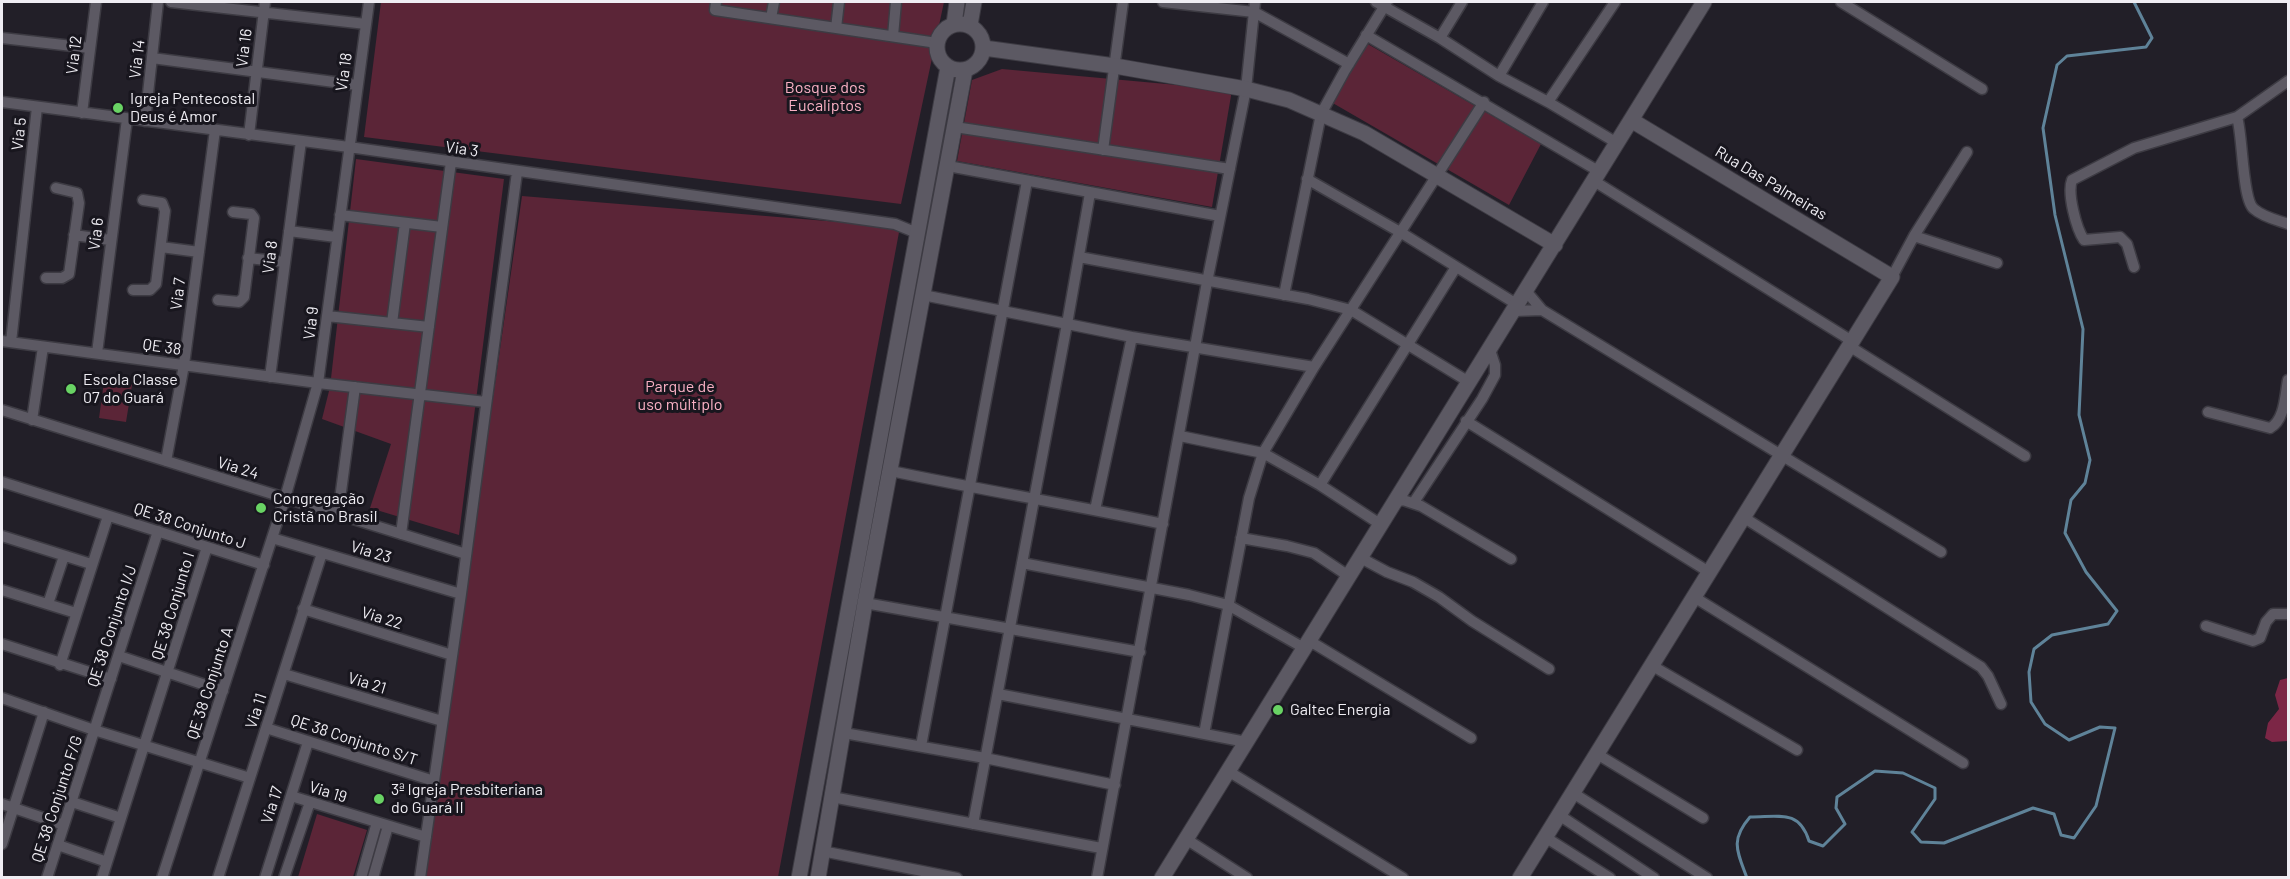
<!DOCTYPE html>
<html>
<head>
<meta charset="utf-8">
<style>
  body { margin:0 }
  #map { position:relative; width:2290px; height:879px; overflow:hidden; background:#221f28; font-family:Barlow,sans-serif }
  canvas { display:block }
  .frame { position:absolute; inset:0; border:3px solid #efedf3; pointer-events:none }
</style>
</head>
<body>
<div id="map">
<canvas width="2290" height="879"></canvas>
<div class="frame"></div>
</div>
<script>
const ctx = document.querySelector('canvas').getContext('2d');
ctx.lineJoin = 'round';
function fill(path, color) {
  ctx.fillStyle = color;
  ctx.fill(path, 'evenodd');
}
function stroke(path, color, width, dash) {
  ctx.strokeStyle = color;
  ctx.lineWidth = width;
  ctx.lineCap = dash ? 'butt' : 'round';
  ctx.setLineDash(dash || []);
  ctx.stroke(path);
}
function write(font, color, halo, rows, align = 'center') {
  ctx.font = font + ' Barlow,sans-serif';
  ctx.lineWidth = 6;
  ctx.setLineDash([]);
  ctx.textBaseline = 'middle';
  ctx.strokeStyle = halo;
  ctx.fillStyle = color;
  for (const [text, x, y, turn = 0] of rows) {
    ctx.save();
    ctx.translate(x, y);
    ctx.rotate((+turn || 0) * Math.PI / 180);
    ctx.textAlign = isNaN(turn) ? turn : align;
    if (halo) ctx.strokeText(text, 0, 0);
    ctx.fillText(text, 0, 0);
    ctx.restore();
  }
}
const green = new Path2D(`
  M381 2H944L901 204 364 137Z
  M1366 43 1541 144 1509 205 1331 102Z
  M1002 69 1232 90 1212 207 957 161 972 80Z
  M356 159 504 179 459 535 370 508 391 444 322 419 330 387Z
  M522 196 900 227 778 877 424 878Z
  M105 375 133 379 126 422 99 418Z
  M317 814 367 830 353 877H298Z`);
const forest = new Path2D(`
  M2288 678V741L2272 742 2265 738 2268 723 2279 709 2275 695 2280 680Z`);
const stream = new Path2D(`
  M1747 878C1737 851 1730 840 1750 817 1779 817 1799 809 1809 841L1823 846 1845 824 1836 808 1837 797 1875 771 1903 773 1935 788V799L1912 832 1921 842 1944 843 2033 808 2054 814 2061 835 2074 838 2096 806 2115 728 2100 727 2069 740 2045 724 2031 702 2029 672 2034 649 2052 635 2108 624 2117 611 2086 572 2065 533 2071 500 2085 483 2090 460 2079 415 2083 329 2055 215 2043 128 2057 65 2067 56 2146 47 2152 38 2134 2`);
const street = new Path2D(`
  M171 2 366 24
  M716 2 715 10 937 43
  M1163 2 1254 12 1349 64
  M1376 2 1440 38 1499 76 1548 102 1617 143
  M1841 2 1982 89
  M771 18 774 2
  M836 28 839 2
  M1366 35 1600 172
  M893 36 896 2
  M2 38 90 48
  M1440 38 1462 2
  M152 58 357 85
  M1499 76 1543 2
  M2 102 349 147 895 224 917 233
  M1548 102 1615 2
  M82 113 96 2
  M2237 117C2243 136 2242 200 2254 209 2263 217 2277 220 2288 224
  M145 121 158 2
  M955 127 1230 169
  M249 135 265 2
  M1103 150 1123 2
  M948 166 1220 216
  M1307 179 1400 232 1518 305
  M1594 181 1852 341
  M340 215 442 227
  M289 231 336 237
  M74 235 110 240
  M1914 236 1997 263
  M161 247 199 252
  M1079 257 1308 299 1351 310 1469 382
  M248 258 285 262
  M2134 267 2127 244 2120 237 2084 240C2076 228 2067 193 2072 180L2134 148 2237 117 2288 81
  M1892 277 1914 236 1967 152
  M46 278H62L69 274 79 203 77 193 56 188
  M133 290H150L156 284 165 211 162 203 143 200
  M1526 291 1542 310 1941 552
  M923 295 1132 337 1314 367
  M1284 295 1321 114 1344 72 1387 2
  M218 300 239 302 244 297 254 218 251 214 233 212
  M1514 311 1542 310
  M327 316 429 327
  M392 323 405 223
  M2 341 318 383 486 402
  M11 342 37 107
  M1849 346 2025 456
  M97 353 127 119
  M270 377 301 141
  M2 410 466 554
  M2208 412 2270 428C2285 420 2285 395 2288 380
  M32 420 43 347
  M1466 421 1709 572
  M1180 436 1263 453 1320 485 1380 524
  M166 461 184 365 215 130
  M891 471C982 490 1073 505 1163 524
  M2 482 264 565
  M1320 485 1456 267
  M1394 502 1403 500 1421 506 1511 559
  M1414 502 1482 399 1495 375V365L1490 350
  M1095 510 1132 337
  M338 514 355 387
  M1743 517 1981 667 1988 676 2001 704
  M401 534 451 162
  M2 536 91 564
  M272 538 461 594
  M1241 538 1287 546 1314 553 1347 575
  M1359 557 1387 572 1413 582 1439 597 1472 621 1549 669
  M1022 563 1189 595 1228 605 1304 648
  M2 590 76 613
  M1694 597 1963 763
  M865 603 1140 652
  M48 604 64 556
  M303 609 452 655
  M2206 626 2253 641 2260 638 2266 622 2273 614H2288
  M1308 640 1471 738
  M2 644 111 679
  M119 656 223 691
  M60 665 108 516
  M1651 665 1797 750
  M284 674 442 721
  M998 694 1246 742
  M2 698 94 730 250 778
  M266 728 434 781
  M844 733 985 758 1115 785
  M1204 734 1249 498 1263 453 1314 367 1484 102
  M921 746 1027 181
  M1597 754 1703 818
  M1228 771 1403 878
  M1573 793 1707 878
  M291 796 426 837
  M832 797 1101 848
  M72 802 121 818
  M2 804 64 825
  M1559 815 1654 878
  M973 824 1067 324 1090 193
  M1545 837 1610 878
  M1186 839 1247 878
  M2 844 44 712
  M58 845 107 862
  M822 851 957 878
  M47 878 158 531
  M102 878 207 547
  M162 878 285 498 318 383 369 2
  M218 878 322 553
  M265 878 308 742
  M284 878 310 802
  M361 878 377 822
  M373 878 388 826
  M420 878 461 594 517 172
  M1097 878 1207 282 1246 89 1255 2`);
const secondary = new Path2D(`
  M937 47a23 23 0 1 1 46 0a23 23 0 1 1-46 0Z
  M954 24 957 2
  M970 25 974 2
  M984 48 1115 66 1246 89 1289 100 1364 133 1555 245
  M799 878 948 67
  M818 878 865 603 965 70
  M1162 878 1704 2
  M1520 878 1892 277 1631 120`);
const markers = [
  [118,108,6,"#69d364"],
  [71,389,6,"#69d364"],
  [261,508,6,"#69d364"],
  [1278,710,6,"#69d364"],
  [379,799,6,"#69d364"]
];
const streetNames = [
  ["Via 16",244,48,-83],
  ["Via 12",74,55,-83],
  ["Via 14",137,59,-83],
  ["Via 18",344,72,-82],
  ["Via 5",19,134,-84],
  ["Via 3",462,149,8],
  ["Rua Das Palmeiras",1771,183,31],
  ["Via 6",96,234,-83],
  ["Via 8",270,257,-83],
  ["Via 7",178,294,-83],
  ["Via 9",311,323,-83],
  ["QE 38",162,347,8],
  ["Via 24",238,468,17],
  ["QE 38 Conjunto J",190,526,18],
  ["Via 23",371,552,17],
  ["QE 38 Conjunto I",173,606,-73],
  ["Via 22",382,618,17],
  ["QE 38 Conjunto I/J",112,626,-72],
  ["QE 38 Conjunto A",210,683,-72],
  ["Via 21",367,683,17],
  ["Via 11",256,711,-72],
  ["QE 38 Conjunto S/T",354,740,18],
  ["Via 19",328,792,17],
  ["QE 38 Conjunto F/G",57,799,-72],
  ["Via 17",272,805,-72]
];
const parkNames = [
  ["Bosque dos",825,88],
  ["Eucaliptos",825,106],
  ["Parque de",680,387],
  ["uso múltiplo",680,405]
];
const poiNames = [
  ["Igreja Pentecostal",130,99],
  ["Deus é Amor",130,117],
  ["Escola Classe",83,380],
  ["07 do Guará",83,398],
  ["Congregação",273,499],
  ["Cristã no Brasil",273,517],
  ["Galtec Energia",1290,710],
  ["3ª Igreja Presbiteriana",391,790],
  ["do Guará II",391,808]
];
fill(green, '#5b2537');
fill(forest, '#7c2646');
stroke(stream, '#5f8399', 3);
stroke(street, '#3d3b43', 13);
stroke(secondary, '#3d3b43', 17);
stroke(street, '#5c5963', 10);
stroke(secondary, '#5c5963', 15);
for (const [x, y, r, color] of markers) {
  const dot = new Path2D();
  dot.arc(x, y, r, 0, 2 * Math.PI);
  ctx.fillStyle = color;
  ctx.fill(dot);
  stroke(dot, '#18161e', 2);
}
write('16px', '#efedf3', '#18161e', streetNames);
write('16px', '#fab0c4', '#18161e', parkNames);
write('16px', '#efedf3', '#18161e', poiNames, 'left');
</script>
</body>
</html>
